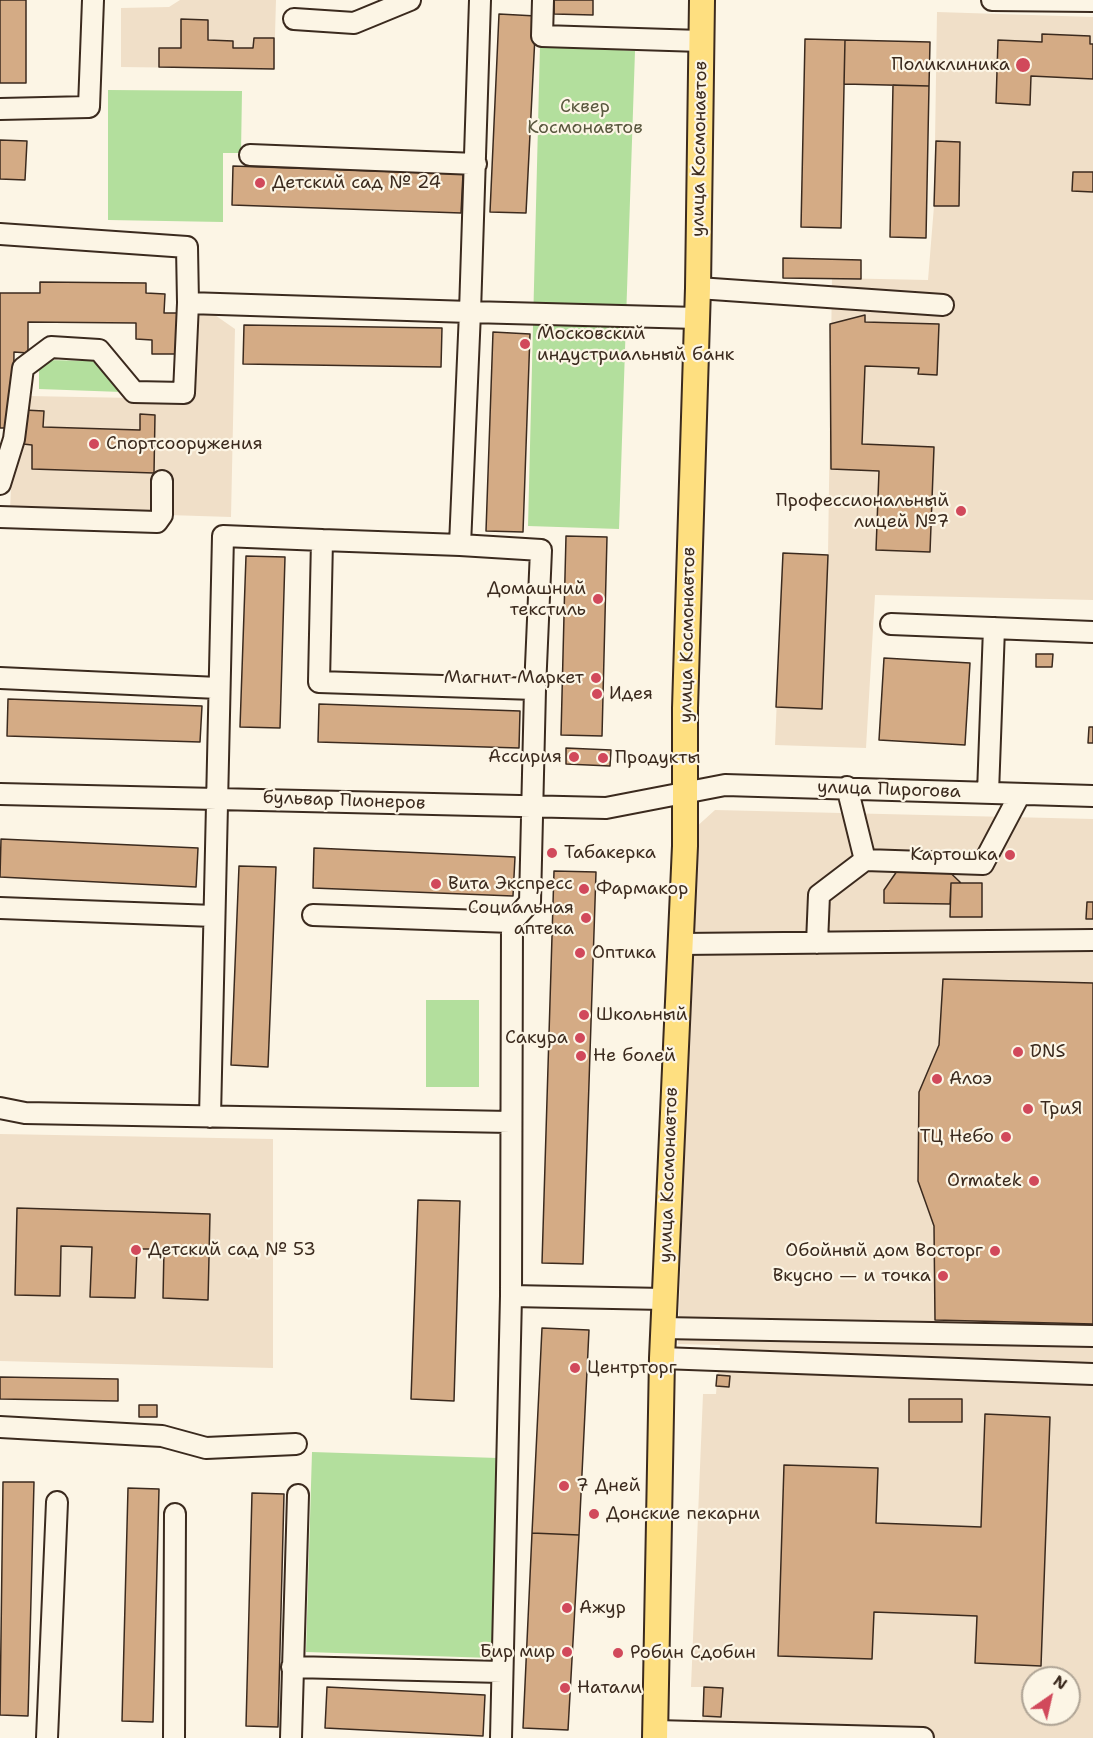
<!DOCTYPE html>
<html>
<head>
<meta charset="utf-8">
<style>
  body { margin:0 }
  #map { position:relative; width:1093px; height:1738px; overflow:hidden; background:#fcf5e5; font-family:"Shantell Sans",sans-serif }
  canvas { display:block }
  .north { position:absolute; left:1021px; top:1666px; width:60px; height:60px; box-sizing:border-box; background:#fcf5e5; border:2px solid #afa495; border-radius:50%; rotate:34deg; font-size:16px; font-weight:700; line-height:24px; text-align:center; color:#3b2a1e }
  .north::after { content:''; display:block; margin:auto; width:21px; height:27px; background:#d1495b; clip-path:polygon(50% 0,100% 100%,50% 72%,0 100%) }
</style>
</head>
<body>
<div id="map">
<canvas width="1093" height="1738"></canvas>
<div class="north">N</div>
</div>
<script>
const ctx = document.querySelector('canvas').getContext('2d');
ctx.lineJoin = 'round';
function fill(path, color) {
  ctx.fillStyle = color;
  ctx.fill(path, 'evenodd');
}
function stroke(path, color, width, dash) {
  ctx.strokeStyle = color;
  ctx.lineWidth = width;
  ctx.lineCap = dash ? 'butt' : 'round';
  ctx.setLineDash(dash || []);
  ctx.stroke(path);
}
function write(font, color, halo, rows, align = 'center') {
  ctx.font = font + ' "Shantell Sans",sans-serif';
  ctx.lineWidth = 4.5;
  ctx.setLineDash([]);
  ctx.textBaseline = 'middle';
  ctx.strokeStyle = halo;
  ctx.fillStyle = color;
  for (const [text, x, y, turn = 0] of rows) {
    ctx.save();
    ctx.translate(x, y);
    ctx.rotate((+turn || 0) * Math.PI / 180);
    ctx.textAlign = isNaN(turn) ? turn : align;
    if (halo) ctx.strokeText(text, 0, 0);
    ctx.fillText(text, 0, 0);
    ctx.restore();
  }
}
const built = new Path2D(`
  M180 0H276L274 69 121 67V8L169 7Z
  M937 12 1093 17V600L875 595 866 748 775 745 783 553 828 555 832 278 928 280 934 206Z
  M212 313 235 329 231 517 10 510 12 465 18 459 23 406 27 396 188 399 193 317Z
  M715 810 1093 819V1738H701L704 1687H691L703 1394H716L720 1345 678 1344 694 829ZM1033 1678H1069V1714H1033Z
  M0 1134 273 1139V1368L0 1361Z`);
const green = new Path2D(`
  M540 45 635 51 619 529 528 526Z
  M108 90 242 91 241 153H223V222L108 220Z
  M45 360 93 361 122 392 39 389V369Z
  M426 1000H479V1087H426Z
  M312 1452 498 1458 493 1658 306 1652Z`);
const building = new Path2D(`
  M0 0H26V83H0Z
  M554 0H593V15L554 14Z
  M499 14 536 16 526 213 490 212Z
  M181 19 208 20V40L233 41V48H253L254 38H274V69L159 67V48H181Z
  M1042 34 1090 36V44H1093V79L1031 76 1030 105 996 103 998 40 1042 42Z
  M805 39 845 40 841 228 801 227Z
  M845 40 930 42 929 86 844 84Z
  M893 85 929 86 926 238 890 237Z
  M0 140 27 141 25 180 0 179Z
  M936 141 960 142 959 206H934Z
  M233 166 463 174 461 213 232 205Z
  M1073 172H1093V192L1072 191Z
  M783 258 861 260V279L783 278Z
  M40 282 146 283V293L165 294 164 313H181L180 354H152V340L136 339V323L28 322V353L14 352 13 428H0V293H40Z
  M865 315V322L939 324 937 375 918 374 919 368 865 366 862 444 934 447 930 552 876 550 879 471 831 469 830 324Z
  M244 325 442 328 441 367 243 364Z
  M493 332 530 334 523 532 486 531Z
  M24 410 44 411 43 427 140 430V414L155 415 154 473 32 469V445L23 444Z
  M566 536 607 537 602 736 561 735Z
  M783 553 828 555 822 709 776 707Z
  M246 556 285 557 280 728 240 727Z
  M1036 654H1053L1052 667H1036Z
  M884 658 970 663 965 745 879 740Z
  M8 699 202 706 200 742 7 736Z
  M319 704 520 711 519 748 318 742Z
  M1089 727H1093V743H1088Z
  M566 748 611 750 610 766 566 764Z
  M1 839 198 848 196 887 0 877Z
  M314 848 515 857 513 896 313 888Z
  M906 858 937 860 961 883H951L950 904 884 903V890Z
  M239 866 276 867 268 1067 231 1065Z
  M554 871 596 872 583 1264 542 1263Z
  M951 883H982V917H950Z
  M1087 902H1093V919H1086Z
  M943 979 1093 983V1324L935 1320 934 1226 918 1181 919 1092 939 1045Z
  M418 1200 460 1201 454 1401 411 1399Z
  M17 1208 210 1214 208 1300 163 1298 164 1249H137L135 1298 90 1297 92 1247 61 1246 60 1296 15 1295Z
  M542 1328 589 1330 579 1535 532 1533Z
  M717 1375 730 1376 729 1387 716 1386Z
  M0 1377 118 1379V1401L0 1399Z
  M909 1399H962V1422H909Z
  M139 1405H157V1417H139Z
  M985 1414 1050 1417 1041 1666 975 1663 977 1616 874 1612 872 1659 778 1656 784 1465 878 1468 876 1523 981 1527Z
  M3 1482H34L28 1716 0 1715Z
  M128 1488 159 1489 153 1722 122 1721Z
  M252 1493 284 1494 278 1727 246 1726Z
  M532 1533 579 1535 568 1730 523 1728Z
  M327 1687 485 1695 483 1736 325 1728Z
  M704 1687 723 1688 721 1717 703 1716Z`);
const minor = new Path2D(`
  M543 0 542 36 701 41
  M992 0 1093 1
  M294 19 354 23 410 0
  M0 109 89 107 93 0
  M250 155 476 164
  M0 234 187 247 188 303
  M698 288 943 305
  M0 484 14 439 23 368 51 347 99 350 134 392 184 393 188 303 470 312 480 0
  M0 517 157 522 162 515V481
  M460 545 541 550 535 689
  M891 624 1093 632
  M0 678 218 688
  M847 787 865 860 983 864 1020 794
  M988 793 994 628
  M0 794 606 808 725 785 1093 796
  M0 908 214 916
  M313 915 512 922
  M817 943 819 895 865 860
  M680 944 1093 940
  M0 1108 25 1113 510 1122
  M210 1117 223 536 322 540
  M511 1296 664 1299
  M663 1328 1093 1336
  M662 1358 1093 1374
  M0 1427 162 1436 206 1448 296 1444
  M292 1667 502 1672
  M656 1731 923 1738
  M47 1738 57 1502
  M174 1738 175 1514
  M291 1738 298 1495
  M501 1738 511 1296 512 922 530 902 535 689 319 682 322 540 460 545 470 312 697 318`);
const major = new Path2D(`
  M655 1738 662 1358 685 846V708L698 288 702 0`);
const markers = [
  [1023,65,8,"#d1495b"],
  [260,183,6,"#d1495b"],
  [525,344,6,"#d1495b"],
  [94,444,6,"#d1495b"],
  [961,511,6,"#d1495b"],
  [598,599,6,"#d1495b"],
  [596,678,6,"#d1495b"],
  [597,694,6,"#d1495b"],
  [574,757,6,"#d1495b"],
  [603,758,6,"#d1495b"],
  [552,853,6,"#d1495b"],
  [1010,855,6,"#d1495b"],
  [436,884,6,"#d1495b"],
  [584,889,6,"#d1495b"],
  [586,918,6,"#d1495b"],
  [580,953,6,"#d1495b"],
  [584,1015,6,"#d1495b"],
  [580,1038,6,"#d1495b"],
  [1018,1052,6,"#d1495b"],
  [581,1056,6,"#d1495b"],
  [937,1079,6,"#d1495b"],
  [1028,1109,6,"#d1495b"],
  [1006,1137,6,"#d1495b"],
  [1034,1181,6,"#d1495b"],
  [136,1250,6,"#d1495b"],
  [995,1251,6,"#d1495b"],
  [943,1276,6,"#d1495b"],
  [575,1368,6,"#d1495b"],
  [564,1486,6,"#d1495b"],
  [594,1514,6,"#d1495b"],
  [567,1608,6,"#d1495b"],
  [567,1652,6,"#d1495b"],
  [618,1653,6,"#d1495b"],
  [565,1688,6,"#d1495b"]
];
const poiNames = [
  ["Поликлиника",1010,65,"right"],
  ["Детский сад № 24",272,183],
  ["Московский",537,334],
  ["индустриальный банк",537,355],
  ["Спортсооружения",106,444],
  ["Профессиональный",949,501,"right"],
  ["лицей №7",949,522,"right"],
  ["Домашний",586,589,"right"],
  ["текстиль",586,610,"right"],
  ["Магнит Маркет",584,678,"right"],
  ["Идея",609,694],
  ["Ассирия",562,757,"right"],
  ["Продукты",615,758],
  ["Табакерка",564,853],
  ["Картошка",998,855,"right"],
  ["Вита Экспресс",448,884],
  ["Фармакор",596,889],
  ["Социальная",574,908,"right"],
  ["аптека",574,929,"right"],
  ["Оптика",592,953],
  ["Школьный",596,1015],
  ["Сакура",568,1038,"right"],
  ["DNS",1030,1052],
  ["Не болей",593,1056],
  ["Алоэ",949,1079],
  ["ТриЯ",1040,1109],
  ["ТЦ Небо",994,1137,"right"],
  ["Ormatek",1022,1181,"right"],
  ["Детский сад № 53",148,1250],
  ["Обойный дом Восторг",983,1251,"right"],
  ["Вкусно — и точка",931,1276,"right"],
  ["Центрторг",587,1368],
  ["7 Дней",576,1486],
  ["Донские пекарни",606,1514],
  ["Ажур",579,1608],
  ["Бир мир",555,1652,"right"],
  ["Робин Сдобин",630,1653],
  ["Натали",577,1688]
];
const parkNames = [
  ["Сквер",585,107],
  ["Космонавтов",585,128]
];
const streetNames = [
  ["улица Космонавтов",700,149,-89],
  ["улица Космонавтов",688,635,-89],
  ["улица Пирогова",889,790,2],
  ["бульвар Пионеров",344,801,2],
  ["улица Космонавтов",669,1175,-88]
];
fill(built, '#f0dfc8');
fill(green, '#b3df9d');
fill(building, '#d4ab85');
stroke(building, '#3b2a1e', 1.5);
stroke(minor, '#3b2a1e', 24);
stroke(major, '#3b2a1e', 28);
stroke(minor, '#fcf5e5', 20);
stroke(major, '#fedf80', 24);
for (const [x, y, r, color] of markers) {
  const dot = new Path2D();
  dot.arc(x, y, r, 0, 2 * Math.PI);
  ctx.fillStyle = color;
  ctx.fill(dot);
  stroke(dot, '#fcf5e5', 2);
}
write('18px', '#3b2a1e', '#fcf5e5', poiNames, 'left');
write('18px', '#59573e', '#fcf5e5', parkNames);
write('18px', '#3b2a1e', '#fcf5e5', streetNames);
</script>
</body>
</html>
